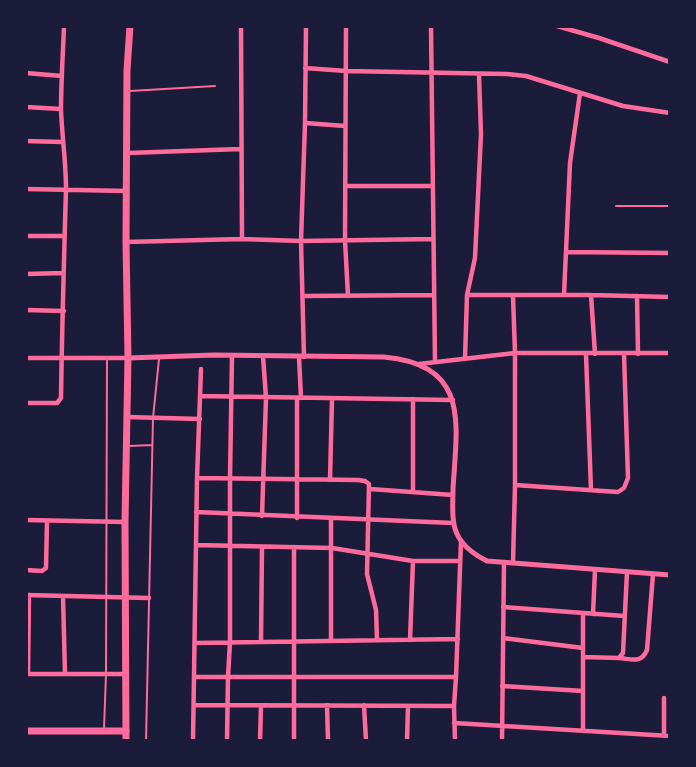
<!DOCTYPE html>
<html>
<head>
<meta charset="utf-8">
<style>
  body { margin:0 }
  #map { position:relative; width:696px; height:767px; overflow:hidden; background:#1b1b3a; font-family:"Public Sans",sans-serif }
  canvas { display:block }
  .frame { position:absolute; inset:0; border:28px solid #1b1b3a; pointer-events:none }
</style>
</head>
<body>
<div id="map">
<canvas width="696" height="767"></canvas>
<div class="frame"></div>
</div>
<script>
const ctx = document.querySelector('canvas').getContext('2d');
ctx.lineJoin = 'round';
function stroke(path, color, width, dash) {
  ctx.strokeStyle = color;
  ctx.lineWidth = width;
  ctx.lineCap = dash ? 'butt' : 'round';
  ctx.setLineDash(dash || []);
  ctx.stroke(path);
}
const service = new Path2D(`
  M130 91 215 86
  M616 206H670
  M129 446 152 445
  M104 729 106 674 107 359
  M146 741 153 418 159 359`);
const minor = new Path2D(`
  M241 26 242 239
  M346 26 345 240 348 296
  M431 26 435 362
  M557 26 599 38 670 62
  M305 68 346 71 507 74 526 76 623 106 670 113
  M26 73 62 76
  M26 107 61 109
  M305 123 345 126
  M26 141 62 142
  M128 153 240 149
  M346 186H432
  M26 189 127 191
  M26 236H63
  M126 242 242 239 301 241 433 239
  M566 252 670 253
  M26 274 63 273
  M467 295H591L670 297
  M564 295 570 163 580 93
  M591 295 595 354
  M303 296 434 295
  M513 296 515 353V485
  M637 296 638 354
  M26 310 64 311
  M586 354 591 490
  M299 357 301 398
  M304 357 301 241 305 123 306 26
  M26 358H128
  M465 359 467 295 475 258 481 134 479 75
  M419 364 515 353H670
  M200 396 453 400
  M297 398V518
  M413 399V492
  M26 403H57L61 398C62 328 64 259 66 189 66 162 62 136 61 110 61 82 63 54 64 26
  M127 417 200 419
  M197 478 358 480 365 481 369 484 367 574 376 610 377 640
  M330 480 332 399
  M370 489 453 495
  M196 512 453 523
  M262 516 266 398 263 356
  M26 520 125 522
  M196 545 332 548 413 561H460
  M513 563 515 485 618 492 624 488 628 478 624 354
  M26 570 42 571 46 568 47 521
  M26 595 149 598
  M63 596 65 674
  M503 607 624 616
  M583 613V731
  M593 614 595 570
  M503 638 583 648
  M410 640 413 561
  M331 641V519
  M261 642 262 547
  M196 643 458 639
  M583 657 619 658 623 653 627 572
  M619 658C632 659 641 664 647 650L653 574
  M26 674H126
  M28 674 29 595
  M194 677H456
  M502 686 583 691
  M194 705 454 706
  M327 705 328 741
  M364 705 366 741
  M454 723 670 736
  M664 736V698
  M193 741 197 478 201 369
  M227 741 228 677 230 642V478L232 356
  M260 741 261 706
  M294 741V547
  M407 741 408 706
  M455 741 454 706 456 677 461 541
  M502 741 504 562`);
const tertiary = new Path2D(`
  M128 358 214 355 384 357C470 365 457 422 453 489 453 503 451 521 457 534 463 547 475 555 487 561L670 575`);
const primary = new Path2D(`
  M26 731H126`);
const trunk = new Path2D(`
  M126 741 125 522 128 358 126 242 127 70 130 26`);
stroke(service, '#ff6b9d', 2);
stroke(minor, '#ff6b9d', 4.5);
stroke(tertiary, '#ff6b9d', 5);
stroke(primary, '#ff6b9d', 7);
stroke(trunk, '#ff6b9d', 7);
</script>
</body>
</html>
